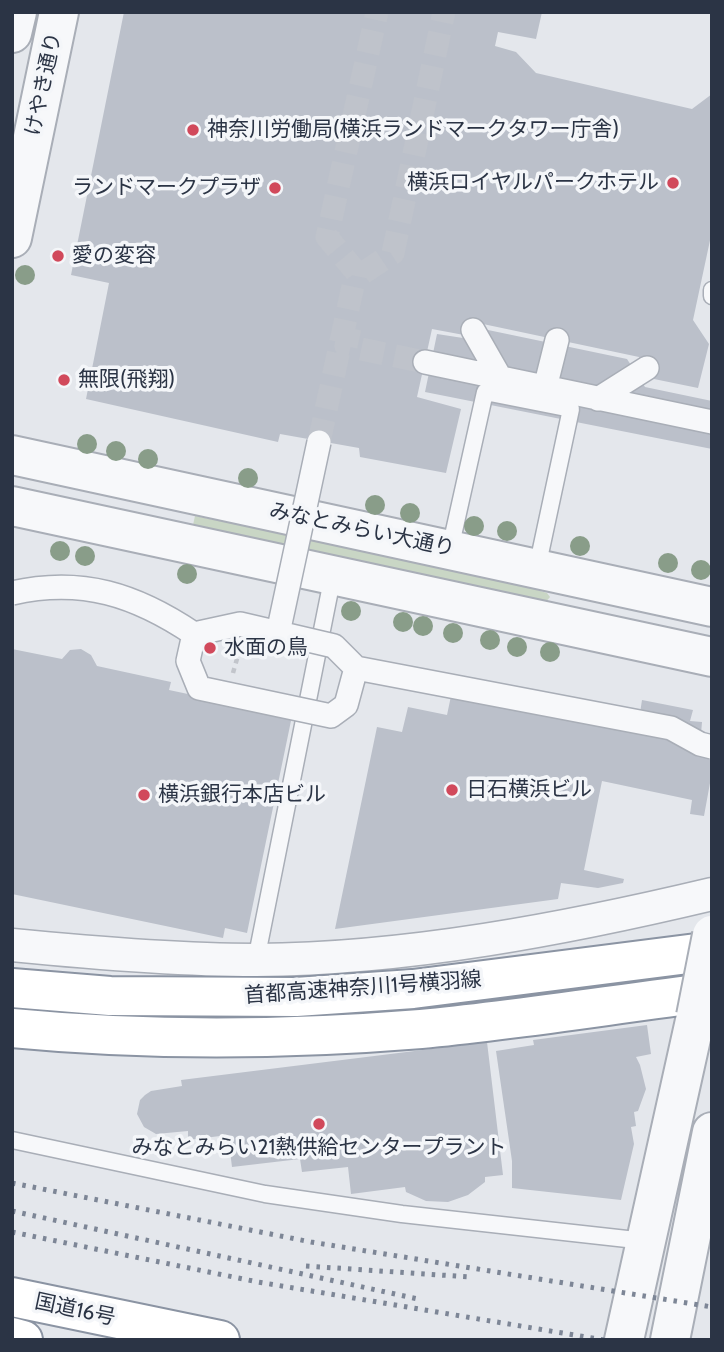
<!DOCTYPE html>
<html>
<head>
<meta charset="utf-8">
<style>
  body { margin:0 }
  #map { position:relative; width:724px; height:1352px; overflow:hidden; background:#e4e7ec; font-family:Cabin,sans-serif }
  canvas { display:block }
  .frame { position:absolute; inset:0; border:14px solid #2b3445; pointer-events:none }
</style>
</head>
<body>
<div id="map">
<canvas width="724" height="1352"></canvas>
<div class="frame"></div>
</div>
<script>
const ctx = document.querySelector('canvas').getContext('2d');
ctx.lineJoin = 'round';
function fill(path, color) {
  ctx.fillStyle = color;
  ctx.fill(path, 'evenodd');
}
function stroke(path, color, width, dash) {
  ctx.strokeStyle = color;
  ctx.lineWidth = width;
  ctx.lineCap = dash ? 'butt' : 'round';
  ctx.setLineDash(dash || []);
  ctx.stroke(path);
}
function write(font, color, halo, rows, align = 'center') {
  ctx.font = font + ' Cabin,"Noto Sans JP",sans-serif';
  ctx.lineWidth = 7;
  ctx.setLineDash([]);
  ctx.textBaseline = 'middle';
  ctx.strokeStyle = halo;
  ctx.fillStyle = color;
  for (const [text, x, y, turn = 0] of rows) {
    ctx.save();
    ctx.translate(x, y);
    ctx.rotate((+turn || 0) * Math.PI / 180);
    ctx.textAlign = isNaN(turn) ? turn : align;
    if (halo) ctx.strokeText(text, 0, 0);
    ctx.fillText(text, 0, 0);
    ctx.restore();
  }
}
const green = new Path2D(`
  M195 516 484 574 547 593 550 597 545 603 193 525Z`);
const building = new Path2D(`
  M124 12H542L536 39 498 32 495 46 516 52 536 73 692 109 712 94V231L693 320 709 344 698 388 654 379 639 357 483 324 464 335 432 329 417 397 461 409 446 473 360 457 359 448 280 434 278 442 86 399 109 283 71 275Z
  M488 330 627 359 645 387 712 401V449L425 392 437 334 476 340Z
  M12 649 62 659 70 650 81 649 91 655 97 666 171 682 169 690 292 716 247 933 225 928 223 938 12 894Z
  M455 677 640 713 642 700 693 710 690 721 702 722 701 734 712 757V772L704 816 690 814 692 800 602 781 584 870 624 879 623 883 598 888 561 883 558 899 335 929 377 727 402 732 408 707 447 715Z
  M647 1025 651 1054 636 1057 640 1065 646 1089 638 1111 634 1112 636 1126 631 1127 634 1144 621 1200 512 1188V1161L496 1051 534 1045 533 1040Z
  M487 1042 503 1175 485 1177V1182L468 1195 448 1202 426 1201 406 1192 405 1187 351 1194 348 1167 302 1172 300 1159 232 1167 228 1135 188 1140V1131L156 1134 144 1127 137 1114 140 1100 145 1095 151 1091 182 1086 181 1080Z`);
const pedestrianTunnel = new Path2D(`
  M363 273 393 253 444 12
  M350 328 346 346 425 362
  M319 442 356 272 327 237 377 12`);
const path = new Path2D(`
  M233 673 240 648`);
const service = new Path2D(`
  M712 290V296
  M450 549 485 392 571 409 537 568
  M256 960 333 575
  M12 1140 265 1194 402 1214 645 1241`);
const pedestrian = new Path2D(`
  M473 330 501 379
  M425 362 712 422
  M545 388 557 340
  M598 399 647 368`);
const minor = new Path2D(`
  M12 945C93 953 175 960 256 960 407 959 565 929 712 894`);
const tertiary = new Path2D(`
  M12 33 17 12
  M12 238 59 12
  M12 455 712 607
  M12 506 712 657
  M624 1340 696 1016
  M670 1340 712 1132`);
const trunk = new Path2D(`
  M12 1297 220 1340
  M12 1337 23 1340`);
const motorway = new Path2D(`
  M12 988 110 996 296 997 413 989 712 951
  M12 1028C148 1041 285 1040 421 1029 518 1020 615 1004 712 992`);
const rail = new Path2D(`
  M12 1183 311 1242 712 1307
  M12 1211 418 1299
  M12 1232 258 1282 604 1340
  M306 1266 470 1277`);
const pedestrianBridge = new Path2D(`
  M12 593C82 577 136 595 194 634L240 624 334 646 356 668 671 728 700 744 712 747
  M278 633 319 442
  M194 634 188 661 199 688 331 716 346 705 356 668`);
const tertiaryBridge = new Path2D(`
  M696 1016 712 935`);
const trees = [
  [25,275],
  [87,444],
  [116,451],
  [148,459],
  [248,478],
  [375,505],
  [410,513],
  [474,526],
  [507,531],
  [580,546],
  [60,551],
  [85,556],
  [668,563],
  [701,570],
  [187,574],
  [351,611],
  [403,622],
  [423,626],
  [453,633],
  [490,640],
  [517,647],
  [550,652]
];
const markers = [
  [193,130,7,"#d1495b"],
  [673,183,7,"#d1495b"],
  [275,188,7,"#d1495b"],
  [58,256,7,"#d1495b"],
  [64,380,7,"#d1495b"],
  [210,648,7,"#d1495b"],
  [452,790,7,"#d1495b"],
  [144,795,7,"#d1495b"],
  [319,1124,7,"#d1495b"]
];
const streetNames = [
  ["けやき通り",44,84,-78],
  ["みなとみらい大通り",362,530,12],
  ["首都高速神奈川1号横羽線",363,988,-4],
  ["国道16号",75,1310,12]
];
const poiNames = [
  ["神奈川労働局(横浜ランドマークタワー庁舎)",207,130],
  ["横浜ロイヤルパークホテル",659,183,"right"],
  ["ランドマークプラザ",261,188,"right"],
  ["愛の変容",72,256],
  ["無限(飛翔)",78,380],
  ["水面の鳥",224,648],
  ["日石横浜ビル",466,790],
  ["横浜銀行本店ビル",158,795],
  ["みなとみらい21熱供給センタープラント",319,1148,"center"]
];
fill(green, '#c9d6c5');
fill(building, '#bbc0ca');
stroke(pedestrianTunnel, '#bfc3cb', 23, [23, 11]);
stroke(service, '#a9aeb7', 19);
stroke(pedestrian, '#a9aeb7', 26);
stroke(minor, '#a9aeb7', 35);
stroke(tertiary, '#a9aeb7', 42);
stroke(trunk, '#8b94a3', 42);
stroke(motorway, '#8b94a3', 42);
stroke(path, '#c2c5cb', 4.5, [5, 5]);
stroke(service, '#f7f8fa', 16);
stroke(pedestrian, '#f7f8fa', 23);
stroke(minor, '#f7f8fa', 32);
stroke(tertiary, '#f7f8fa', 38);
stroke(trunk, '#fff', 38);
stroke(motorway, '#fff', 38);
stroke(rail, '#7d8696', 5, [3.5, 7]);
stroke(pedestrianBridge, '#a9aeb7', 26, []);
stroke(tertiaryBridge, '#a9aeb7', 42, []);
stroke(pedestrianBridge, '#f7f8fa', 23);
stroke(tertiaryBridge, '#f7f8fa', 38);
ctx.fillStyle = '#899d89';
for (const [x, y] of trees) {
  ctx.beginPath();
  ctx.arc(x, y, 10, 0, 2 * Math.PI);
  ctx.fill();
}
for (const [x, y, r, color] of markers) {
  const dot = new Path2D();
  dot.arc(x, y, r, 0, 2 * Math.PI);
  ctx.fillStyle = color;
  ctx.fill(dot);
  stroke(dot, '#f4f6f9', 2.5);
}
write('21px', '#2b3445', '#f4f6f9', streetNames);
write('21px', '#2b3445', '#f4f6f9', poiNames, 'left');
</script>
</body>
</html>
